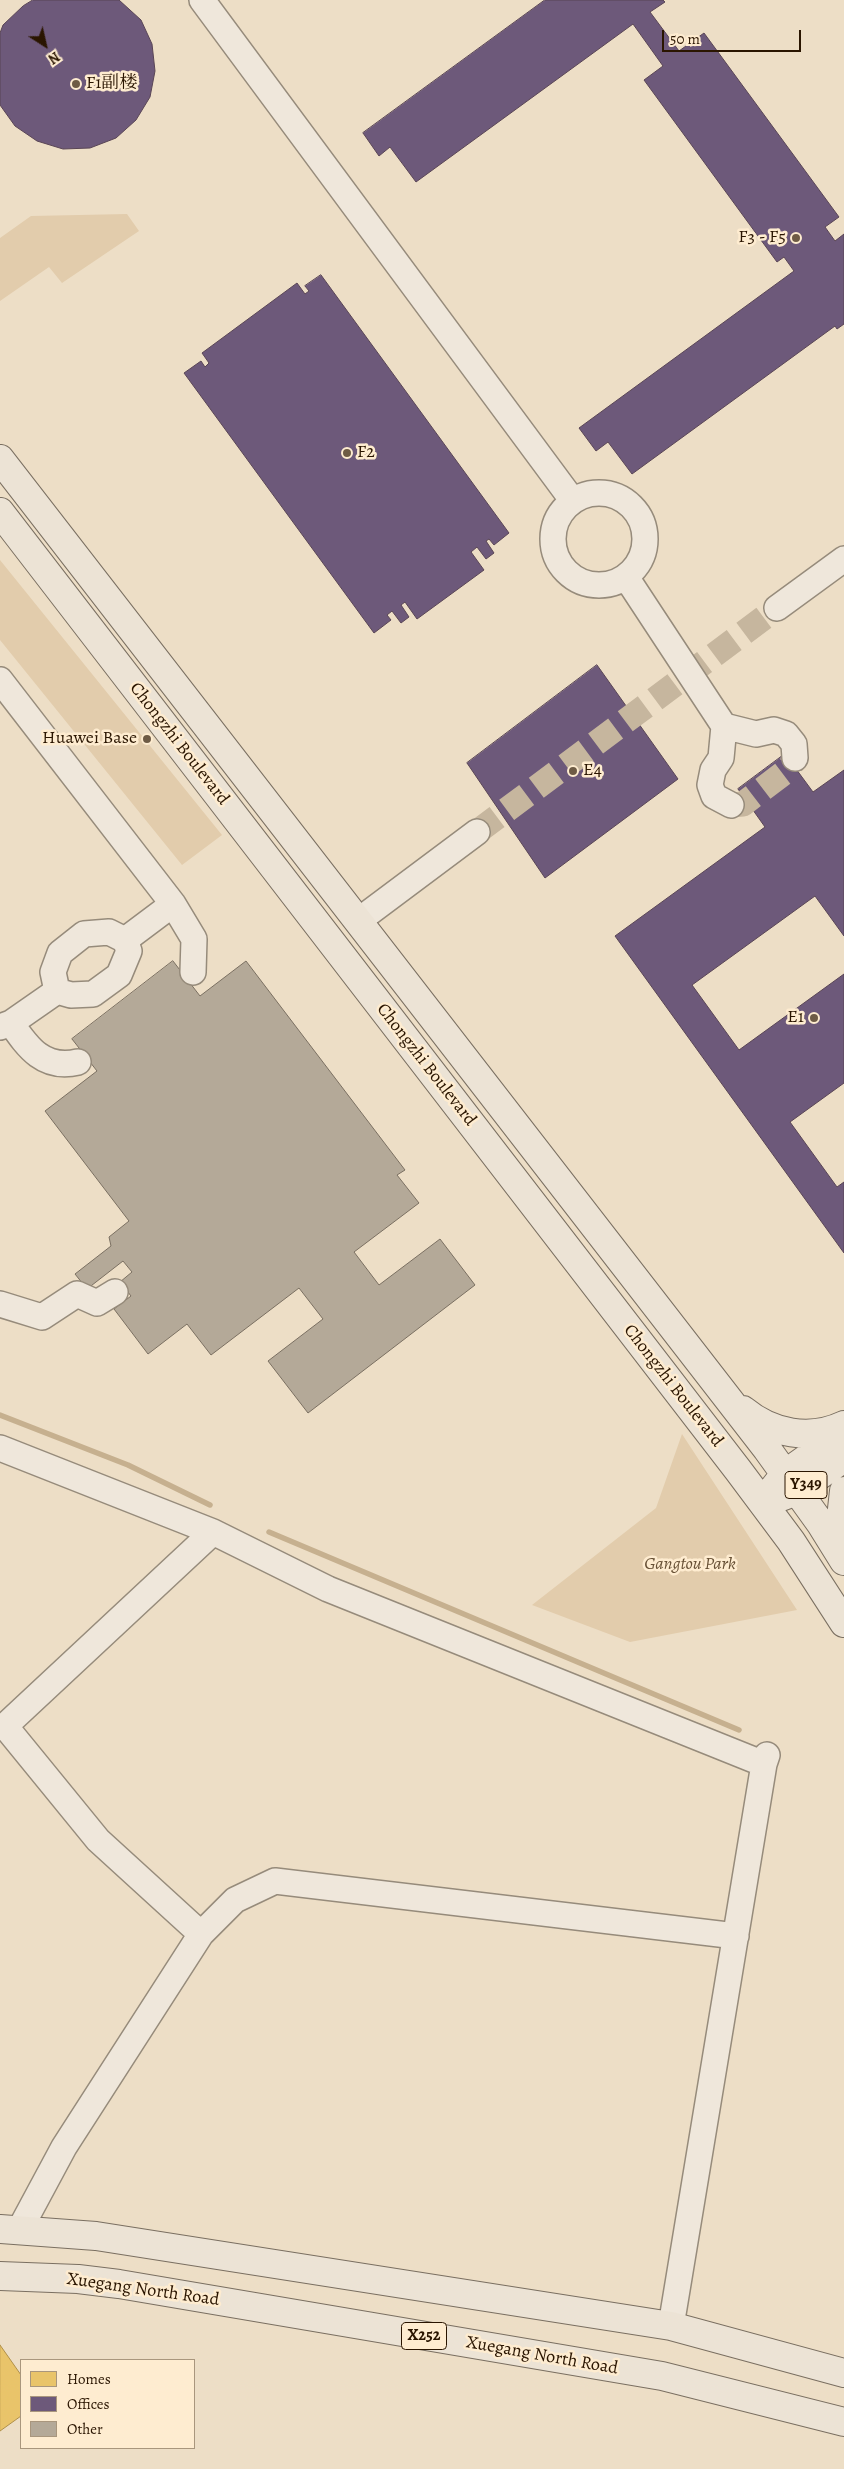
<!DOCTYPE html>
<html>
<head>
<meta charset="utf-8">
<style>
  body { margin:0 }
  #map { position:relative; width:844px; height:2469px; overflow:hidden; background:#eddec6; font-family:Alegreya,serif }
  canvas { display:block }
  .legend { position:absolute; left:20px; top:2359px; width:175px; height:90px; box-sizing:border-box; background:#feecd0; border:1px solid #a9967d; margin:0; padding:6px 9px; list-style:none; font-size:15px; color:#2a1500 }
  .legend li { display:flex; align-items:center; gap:10px; height:25px }
  .legend b { width:25px; border:1px solid #a9967d }
  .north { position:absolute; left:20px; top:20px; width:50px; height:50px; -webkit-text-stroke:4px #feecd0; paint-order:stroke; rotate:145deg; font-size:14px; font-weight:700; line-height:20px; text-align:center; color:#2a1500 }
  .north::after { content:''; display:block; margin:auto; width:18px; height:22px; background:#2a1500; clip-path:polygon(50% 0,100% 100%,50% 72%,0 100%) }
  .scale { position:absolute; left:662px; top:30px; width:139px; height:22px; box-sizing:border-box; border:2px solid #2a1500; border-top:0; padding-left:6px; font-size:15px; line-height:18px; white-space:nowrap; color:#2a1500; -webkit-text-stroke:4px #feecd0; paint-order:stroke }
</style>
</head>
<body>
<div id="map">
<canvas width="844" height="2469"></canvas>
<ul class="legend">
<li><b style="height:14px;background:#e9c46a"></b>Homes</li>
<li><b style="height:14px;background:#6d597a"></b>Offices</li>
<li><b style="height:14px;background:#b4a998"></b>Other</li>
</ul>
<div class="north">N</div>
<div class="scale">50 m</div>
</div>
<script>
const ctx = document.querySelector('canvas').getContext('2d');
ctx.lineJoin = 'round';
function fill(path, color) {
  ctx.fillStyle = color;
  ctx.fill(path, 'evenodd');
}
function stroke(path, color, width, dash) {
  ctx.strokeStyle = color;
  ctx.lineWidth = width;
  ctx.lineCap = dash ? 'butt' : 'round';
  ctx.setLineDash(dash || []);
  ctx.stroke(path);
}
function write(font, color, halo, rows, align = 'center') {
  ctx.font = font + ' Alegreya,"Noto Serif SC",serif';
  ctx.lineWidth = 5;
  ctx.setLineDash([]);
  ctx.textBaseline = 'middle';
  ctx.strokeStyle = halo;
  ctx.fillStyle = color;
  for (const [text, x, y, turn = 0] of rows) {
    ctx.save();
    ctx.translate(x, y);
    ctx.rotate((+turn || 0) * Math.PI / 180);
    ctx.textAlign = isNaN(turn) ? turn : align;
    if (halo) ctx.strokeText(text, 0, 0);
    ctx.fillText(text, 0, 0);
    ctx.restore();
  }
}
const green = new Path2D(`
  M127 214 139 231 62 283 49 267 0 301V238L31 216Z
  M0 560 222 835 182 865 0 640Z
  M682 1434 797 1610 630 1642 532 1605 656 1508Z`);
const homes = new Path2D(`
  M0 2345 21 2375V2416L0 2431Z`);
const offices = new Path2D(`
  M33 0H119L141 20 152 44 155 71 150 97 136 120 116 138 90 148 63 149 37 141 15 126 0 105V33L3 25 23 6Z
  M545 0H663L665 2 650 12 679 51 704 33 839 217 825 227 835 241 844 234V324L837 329 835 326 632 474 608 442 596 451 579 428 794 271 784 257 777 262 644 80 663 66 633 24 416 182 390 147 379 156 363 133Z
  M321 275 509 533 494 545 489 539 486 541 494 553 486 559 477 547 471 552 484 570 417 619 405 602 401 605 409 617 401 623 392 611 387 615 391 620 374 633 184 373 201 361 205 367 209 363 202 353 297 283 305 294 309 291 305 286Z
  M597 665 678 779 545 878 467 763Z
  M785 754 813 792 844 770V936L815 896 692 985 739 1050 844 974V1083L790 1122 837 1187 844 1182V1253L615 936 765 827 738 789Z`);
const stream = new Path2D(`
  M0 1415 128 1465 210 1505
  M269 1532 739 1730`);
const building = new Path2D(`
  M173 961 200 996 246 961 405 1170 397 1175 419 1203 354 1252 379 1285 440 1239 475 1285 308 1413 268 1361 323 1319 299 1288 211 1355 187 1324 148 1354 114 1309 131 1296 120 1282 132 1272 123 1261 87 1289 75 1274 111 1246 109 1237 129 1221 45 1111 97 1071 72 1039Z`);
const minorTunnel = new Path2D(`
  M731 805 743 804 789 769 795 758
  M477 832 777 608`);
const minor = new Path2D(`
  M202 0 573 501
  M553 539a46 46 0 1 1 92 0a46 46 0 1 1-92 0Z
  M626 577 724 726 721 758 713 770 710 785 714 796 731 805
  M777 608 844 559
  M0 680 173 904 194 939 193 972
  M724 726 756 734 774 730 786 734 794 744 795 758
  M358 921 477 832
  M57 991 71 995 93 994 119 975 129 951 125 940
  M11 1023C28 1048 44 1070 78 1062
  M0 1027 11 1023 57 991 53 972 60 953 84 934 109 932 125 940 173 904
  M0 1304 42 1317 77 1294 97 1303 115 1292
  M0 1448 213 1532 328 1589 764 1764
  M0 1726H5L213 1532
  M5 1726 98 1840 201 1934
  M20 2229 64 2147 201 1934 235 1900 275 1881 736 1936
  M671 2326 764 1764 767 1755`);
const major = new Path2D(`
  M0 459 767 1449 821 1524 844 1561
  M0 512 738 1470 791 1541 844 1623
  M743 1410C772 1434 810 1441 844 1425
  M774 1488 785 1474 844 1432
  M844 1491 840 1527 844 1551
  M781 1497 797 1491 844 1458
  M0 2229 96 2236 671 2326 844 2373
  M0 2276 78 2279 119 2284 662 2376 844 2422`);
const markers = [
  [76,84,5,"#6e5b45"],
  [796,238,5,"#6e5b45"],
  [347,453,5,"#6e5b45"],
  [147,739,5,"#6e5b45"],
  [573,771,5,"#6e5b45"],
  [814,1018,5,"#6e5b45"]
];
const shields = [
  [806,1485,42],
  [424,2336,45]
];
const shieldNames = [
  ["Y349",806,1485],
  ["X252",424,2336]
];
const poiNames = [
  ["F1副楼",86,84],
  ["F3 - F5",786,238,"right"],
  ["F2",357,453],
  ["Huawei Base",137,739,"right"],
  ["E4",583,771],
  ["E1",804,1018,"right"]
];
const streetNames = [
  ["Chongzhi Boulevard",179,744,52],
  ["Chongzhi Boulevard",426,1065,52],
  ["Chongzhi Boulevard",673,1386,52],
  ["Xuegang North Road",143,2290,8],
  ["Xuegang North Road",542,2356,10]
];
const parkNames = [
  ["Gangtou Park",690,1565]
];
fill(green, '#e2ccac');
fill(homes, '#e9c46a');
stroke(homes, '#b0904a', 1);
fill(offices, '#6d597a');
stroke(offices, '#594555', 1);
stroke(stream, '#c6b08f', 5.5);
fill(building, '#b4a998');
stroke(building, '#7a6f61', 1);
stroke(minorTunnel, '#c6b69e', 25, [25, 12]);
stroke(minor, '#968b7b', 28);
stroke(major, '#7a6f61', 30);
stroke(minor, '#efe7db', 25);
stroke(major, '#ece3d5', 28);
for (const [x, y, r, color] of markers) {
  const dot = new Path2D();
  dot.arc(x, y, r, 0, 2 * Math.PI);
  ctx.fillStyle = color;
  ctx.fill(dot);
  stroke(dot, '#feecd0', 2);
}
for (const [x, y, w] of shields) {
  const box = new Path2D();
  box.roundRect(x - w / 2, y - 13.5, w, 27, 4);
  ctx.fillStyle = '#feecd0';
  ctx.fill(box);
  stroke(box, '#2a1500', 1);
}
write('bold 16px', '#2a1500', null, shieldNames);
write('18px', '#2a1500', '#feecd0', poiNames, 'left');
write('18px', '#2a1500', '#feecd0', streetNames);
write('italic 18px', '#675035', '#feecd0', parkNames);
</script>
</body>
</html>
